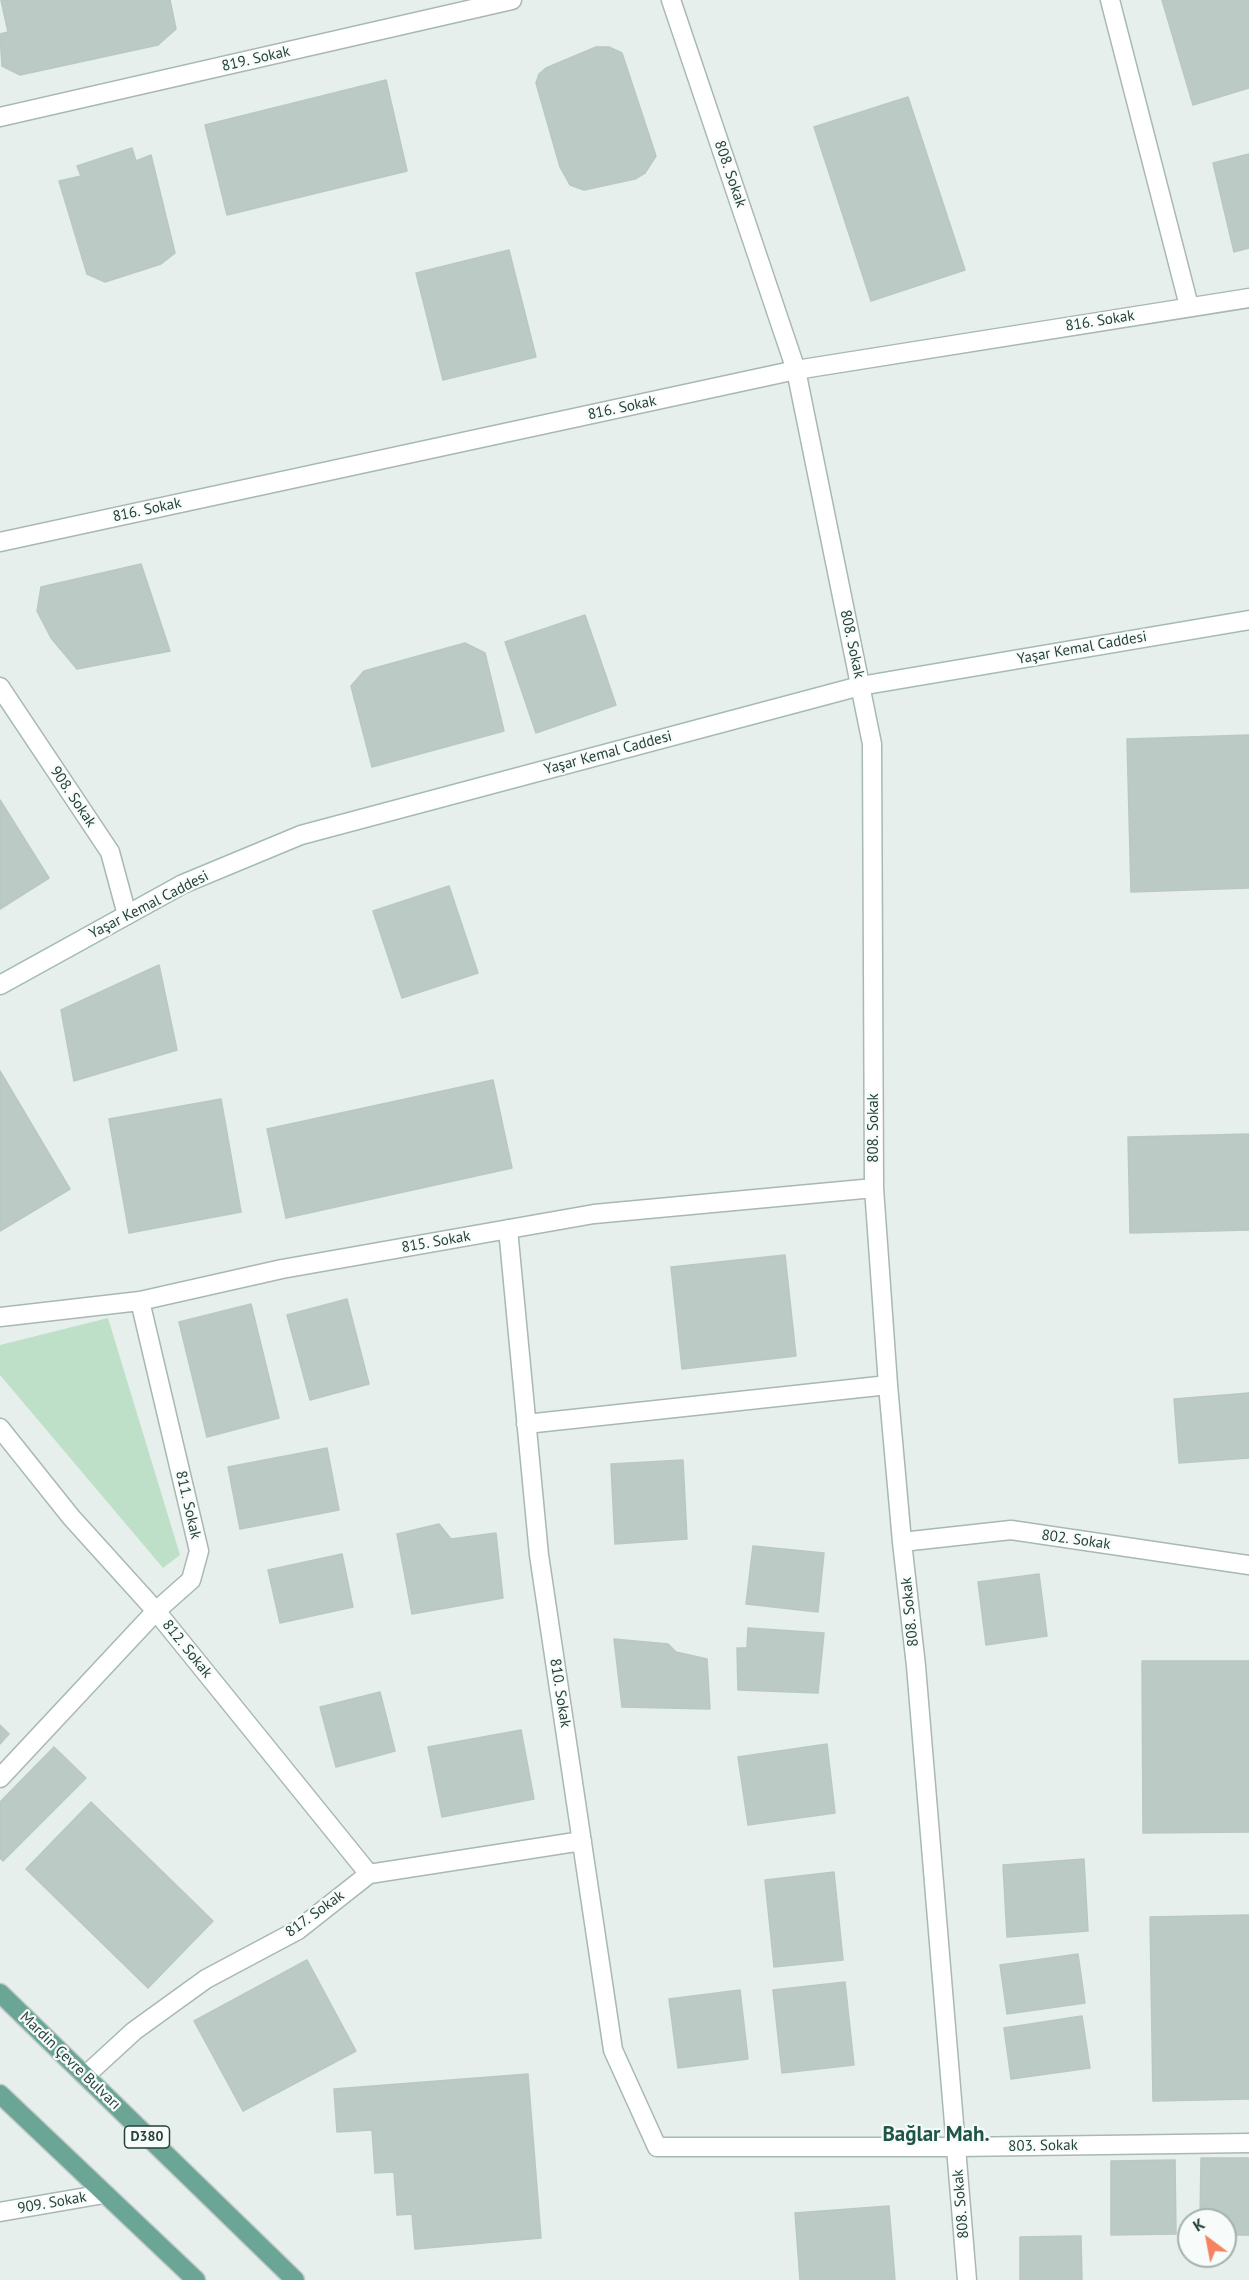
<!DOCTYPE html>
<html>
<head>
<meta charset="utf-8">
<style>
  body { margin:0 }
  #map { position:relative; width:1249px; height:2280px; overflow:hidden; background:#e6efeb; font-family:"PT Sans",sans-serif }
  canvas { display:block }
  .north { position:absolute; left:1177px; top:2208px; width:60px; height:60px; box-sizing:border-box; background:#f7fbf9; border:2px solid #a3b1ad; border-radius:50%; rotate:328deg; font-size:16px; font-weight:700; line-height:24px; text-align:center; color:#24423a }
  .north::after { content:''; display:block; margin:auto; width:21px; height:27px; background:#f4845f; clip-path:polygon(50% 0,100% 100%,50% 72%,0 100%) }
</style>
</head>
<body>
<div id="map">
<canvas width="1249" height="2280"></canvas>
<div class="north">K</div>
</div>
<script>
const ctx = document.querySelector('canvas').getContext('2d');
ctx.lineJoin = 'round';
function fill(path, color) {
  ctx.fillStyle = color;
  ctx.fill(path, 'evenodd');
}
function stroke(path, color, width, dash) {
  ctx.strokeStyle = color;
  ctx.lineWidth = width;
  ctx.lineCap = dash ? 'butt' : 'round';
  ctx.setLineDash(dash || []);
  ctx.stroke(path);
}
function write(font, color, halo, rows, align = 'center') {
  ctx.font = font + ' "PT Sans",sans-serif';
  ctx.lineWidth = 4.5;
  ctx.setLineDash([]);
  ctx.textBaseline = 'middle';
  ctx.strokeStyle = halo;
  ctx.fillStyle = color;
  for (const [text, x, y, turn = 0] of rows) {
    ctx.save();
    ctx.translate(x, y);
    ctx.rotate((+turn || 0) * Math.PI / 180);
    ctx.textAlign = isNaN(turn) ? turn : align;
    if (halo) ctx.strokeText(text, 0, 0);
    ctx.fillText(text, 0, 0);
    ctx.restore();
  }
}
const green = new Path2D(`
  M108 1318 180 1555 163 1568 0 1375V1345Z`);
const building = new Path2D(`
  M1 0H170L176 29 158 45 20 75 2 66 0 34 8 32Z
  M1162 0H1249V88L1193 105Z
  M596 47H609L622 53 656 156 645 173 635 179 584 190 570 185 560 167 536 83 539 74 546 68Z
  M386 80 407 171 227 215 205 125Z
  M908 97 965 270 871 301 814 127Z
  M132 148 136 161 151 155 175 253 161 264 105 282 87 274 59 181 81 176 77 166Z
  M1249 154V248L1234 252 1213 163Z
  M509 250 536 357 443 380 416 273Z
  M141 564 170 651 77 669 51 638 37 611 41 587Z
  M585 615 616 705 536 733 505 642Z
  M465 643 485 653 504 731 372 767 351 686 364 671Z
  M1249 735V888L1131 892 1127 739Z
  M0 800 49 878 0 909Z
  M449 886 478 973 402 998 373 911Z
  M159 965 177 1050 74 1081 61 1010Z
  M0 1071 70 1189 0 1231Z
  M493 1080 512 1168 286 1218 267 1129Z
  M221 1099 241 1212 129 1233 109 1119Z
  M1249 1134V1230L1130 1233 1128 1137Z
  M785 1255 796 1356 682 1369 671 1267Z
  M347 1299 369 1384 310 1400 287 1315Z
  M251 1304 279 1418 207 1437 179 1322Z
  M1249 1393V1458L1179 1463 1174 1399Z
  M327 1448 339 1510 240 1529 228 1467Z
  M683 1460 687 1539 615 1544 611 1464Z
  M439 1524 451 1539 496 1533 503 1598 412 1614 397 1534Z
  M753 1546 824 1553 818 1612 746 1604Z
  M342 1554 353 1607 280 1623 268 1570Z
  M1039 1574 1047 1636 986 1645 978 1582Z
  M748 1628 824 1633 818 1693 738 1690 737 1648H747Z
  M614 1639 668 1644 676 1652 707 1659 710 1709 622 1707Z
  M1142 1661H1249V1832L1143 1833Z
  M380 1692 395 1751 336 1767 320 1707Z
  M0 1725 9 1734 0 1744Z
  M521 1730 534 1799 442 1817 428 1747Z
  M827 1744 835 1813 748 1825 738 1757Z
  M54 1747 86 1778 3 1861 0 1858V1802Z
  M91 1802 213 1921 148 1988 26 1869Z
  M1084 1859 1088 1931 1007 1937 1003 1865Z
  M834 1872 843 1960 774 1967 765 1880Z
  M1249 1915V2099L1153 2101 1150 1917Z
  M1078 1954 1085 2003 1007 2014 1000 1965Z
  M307 1960 356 2051 243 2111 194 2021Z
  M845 1982 854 2065 782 2073 773 1990Z
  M740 1990 748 2059 678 2068 669 1999Z
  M1082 2016 1090 2068 1011 2079 1004 2028Z
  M528 2074 541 2238 415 2249 412 2214 397 2215 394 2172 375 2173 372 2130 337 2132 334 2089Z
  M1201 2158H1249V2235H1225V2220H1200Z
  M1175 2160 1176 2234 1111 2235V2161Z
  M889 2206 895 2280H800L795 2213Z
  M1081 2236 1082 2280H1020V2237Z`);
const street = new Path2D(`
  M671 0 796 370 872 744 874 1188 888 1385 902 1542 916 1666 967 2280
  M1110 0 1189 306
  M0 117 512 0
  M0 542 796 370 1249 298
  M0 687 110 852 127 915
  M508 1229 539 1555 613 2050 657 2147H957L1249 2143
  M0 1317 140 1301 282 1269 594 1214 874 1188
  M526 1424 888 1385
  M0 1428 71 1517 156 1611 369 1874
  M902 1542 1011 1530 1249 1565
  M0 1778 156 1611 191 1580 199 1551 140 1301
  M85 2076 134 2031 206 1979 298 1930 369 1874 582 1841
  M0 2212 104 2194`);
const secondary = new Path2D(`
  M0 985 183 884 301 835 860 686 1249 620`);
const primary = new Path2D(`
  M0 1993 295 2280
  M0 2094 196 2280`);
const shields = [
  [147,2137,45]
];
const shieldNames = [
  ["D380",147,2137]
];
const streetNames = [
  ["819. Sokak",256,59,-13],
  ["808. Sokak",730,174,71],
  ["816. Sokak",1100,321,-9],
  ["816. Sokak",622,408,-12],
  ["816. Sokak",147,510,-12],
  ["808. Sokak",852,644,78],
  ["Yaşar Kemal Caddesi",1082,648,-10],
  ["Yaşar Kemal Caddesi",608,753,-15],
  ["908. Sokak",73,797,56],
  ["Yaşar Kemal Caddesi",149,905,-27],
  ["808. Sokak",874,1128,-90],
  ["815. Sokak",436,1242,-10],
  ["811. Sokak",188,1505,77],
  ["802. Sokak",1076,1540,8],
  ["808. Sokak",910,1612,-96],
  ["812. Sokak",187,1649,51],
  ["810. Sokak",560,1693,81],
  ["817. Sokak",315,1914,-36],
  ["Mardin Çevre Bulvarı",70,2061,44],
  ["803. Sokak",1043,2146,-1],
  ["909. Sokak",52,2203,-10],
  ["808. Sokak",961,2204,-95]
];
const districtNames = [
  ["Bağlar Mah.",936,2135]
];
fill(green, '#bfe0c8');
fill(building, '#bbcac4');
stroke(building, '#b8c9c2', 1.5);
stroke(street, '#a8b8b2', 21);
stroke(secondary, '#a4bbb3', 21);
stroke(primary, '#c2cac8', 21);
stroke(street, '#fff', 18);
stroke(secondary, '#fff', 18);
stroke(primary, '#6aa596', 18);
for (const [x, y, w] of shields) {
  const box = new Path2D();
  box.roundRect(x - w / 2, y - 11, w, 22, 4.5);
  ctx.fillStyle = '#f7fbf9';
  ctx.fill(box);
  stroke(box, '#24423a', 1.5);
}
write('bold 14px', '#24423a', null, shieldNames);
write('15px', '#24423a', '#f7fbf9', streetNames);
write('bold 21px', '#1f5548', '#f7fbf9', districtNames);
</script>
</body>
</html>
